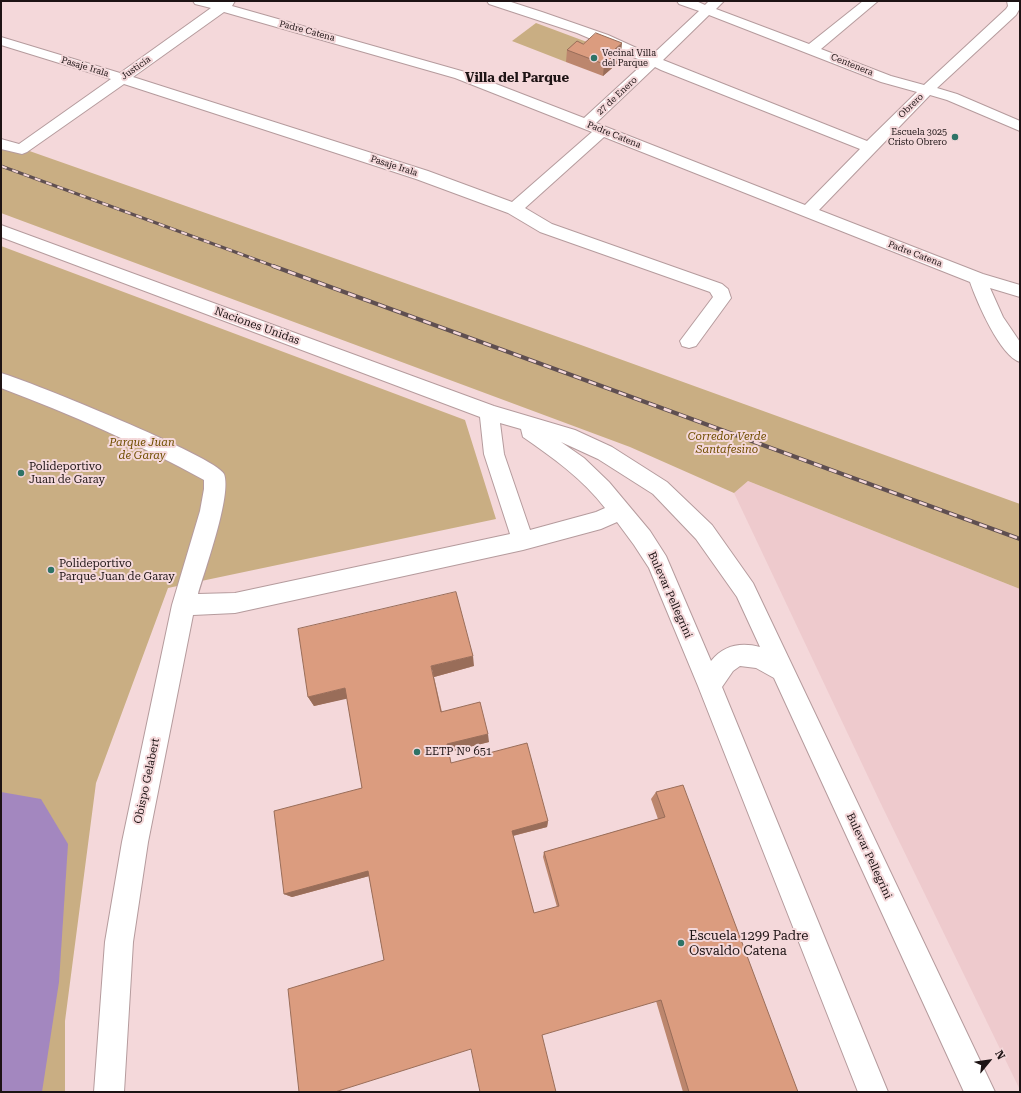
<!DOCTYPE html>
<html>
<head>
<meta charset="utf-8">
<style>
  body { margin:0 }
  #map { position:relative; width:1021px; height:1093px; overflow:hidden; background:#f4d8da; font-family:"Roboto Serif",serif }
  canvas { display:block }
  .frame { position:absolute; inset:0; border:2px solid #1d1314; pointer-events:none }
  .north { position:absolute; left:969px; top:1041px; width:40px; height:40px; -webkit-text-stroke:3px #f4d8da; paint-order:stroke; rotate:61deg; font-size:11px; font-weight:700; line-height:16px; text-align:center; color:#1d1314 }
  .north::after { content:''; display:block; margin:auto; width:14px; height:18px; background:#1d1314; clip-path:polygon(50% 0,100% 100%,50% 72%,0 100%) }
</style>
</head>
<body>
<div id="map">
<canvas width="1021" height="1093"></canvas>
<div class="frame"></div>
<div class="north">N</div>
</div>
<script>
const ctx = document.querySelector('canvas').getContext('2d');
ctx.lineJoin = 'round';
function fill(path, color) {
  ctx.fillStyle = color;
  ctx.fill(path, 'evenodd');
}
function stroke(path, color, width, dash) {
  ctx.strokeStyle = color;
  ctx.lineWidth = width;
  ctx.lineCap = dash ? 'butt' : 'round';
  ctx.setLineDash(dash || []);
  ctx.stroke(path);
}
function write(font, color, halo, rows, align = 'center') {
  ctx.font = font + ' "Roboto Serif",serif';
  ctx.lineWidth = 4;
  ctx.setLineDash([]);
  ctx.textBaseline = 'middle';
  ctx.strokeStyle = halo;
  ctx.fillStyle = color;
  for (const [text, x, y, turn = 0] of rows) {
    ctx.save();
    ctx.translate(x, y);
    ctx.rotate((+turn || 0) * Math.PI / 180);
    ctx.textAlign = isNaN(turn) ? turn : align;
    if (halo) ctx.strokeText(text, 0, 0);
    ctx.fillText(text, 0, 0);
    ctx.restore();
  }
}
const built = new Path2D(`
  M748 481 1020 589V1090L881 804 734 493Z`);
const green = new Path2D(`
  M536 23 595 45 577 53 566 62 512 41Z
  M1 141 581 345 1020 504V589L748 481 734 493 630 447 1 213Z
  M1 246 465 420 496 519 168 588 96 783 65 1021V1092H1Z`);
const water = new Path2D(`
  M1 792 41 799 68 844 59 982 42 1092H1Z`);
const minor = new Path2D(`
  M193 1 220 2 235 1 232 6 465 72 584 118 645 62 577 33 489 4 487 1H508L542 12 608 35 652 55 699 11 679 4 677 1H696L705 5 709 1H724L716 9 809 44 863 1H878L821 49 891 76 924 85 1006 9 1008 6 1007 1H1020V8L1016 15 937 88 957 94 1020 121V131L947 100 930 95 819 210 983 274 1020 285V297L990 288 1003 317 1020 342V362C1000 356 977 302 970 282L604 137 525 208 552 224 722 284 728 289 731 298 696 346 689 348 682 346 680 341 713 297 710 292 540 232 508 213 416 179 124 84 27 152 22 154 1 149V139L19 144 111 79 1 45V37L120 73 211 8 195 4ZM224 12 455 78 592 132 512 202 428 171 133 77ZM709 15 881 82 917 92 867 141 663 60ZM655 67 661 70 860 149 805 205 596 123Z
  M1 225 494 406 575 430 612 447 667 482 712 525 753 583 995 1092H964L774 678 756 668 740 666 733 671 722 687 888 1092H858L698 686 649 568 634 545 617 522 601 529 523 550 235 613 193 615 148 842 133 942 124 1092H94L105 942 122 842 172 605 200 511 204 489V480C139 444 70 414 1 388V373C29 381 217 457 224 474 232 495 205 569 198 594L235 593 510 534 484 454 480 417 1 237ZM500 423 521 429 523 437C553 458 582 478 605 508L596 512 530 530 504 454ZM561 442 598 459 653 494 696 539 737 597 760 647C741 642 724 645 711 661L666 556 650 531 609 482 584 458Z`);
const railFar1 = new Path2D(`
  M1 166 276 267`);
const rail = new Path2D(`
  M273 266 1020 539`);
const wall = new Path2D(`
  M583 44 621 55 620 56 619 62 603 76 566 62 567 50Z
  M474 666 434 677 442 712 489 742 449 752 451 763 548 821 547 827 513 836 534 913 557 907 543 857 544 852 658 819 651 799 656 792 798 1092H683L656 1001 471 1049 384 960 369 876 292 897 284 894 362 788 347 698 314 706 308 697Z`);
const shadedWall = new Path2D(`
  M622 43 621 55 620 56 619 62 603 76 604 64 615 49Z
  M473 656 474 666 434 677 431 666Z
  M345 688 350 698 314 706 308 697Z
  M488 734 489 742 449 752 453 771 447 744Z
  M548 821 547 827 512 836V831Z
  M368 871 373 875 292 897 284 894Z`);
const building = new Path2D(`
  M596 33 622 43 615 49 620 51 604 64 567 50 577 41 583 44Z
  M456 592 473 656 431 666 441 712 480 702 488 734 447 744 451 763 527 743 548 821 512 831 534 913 559 906 544 852 665 817 656 792 683 785 798 1092H689L661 1000 542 1035 556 1092H480L471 1049 335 1092H299L288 989 384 960 368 871 284 894 274 811 362 788 345 688 308 697 298 629Z`);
const markers = [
  [594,58,4,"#2e7366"],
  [955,137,4,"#2e7366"],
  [21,473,4,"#2e7366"],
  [51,570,4,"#2e7366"],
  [417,752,4,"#2e7366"],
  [681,943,4,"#2e7366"]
];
const farStreetnames = [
  ["Padre Catena",307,31,15],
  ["Centenera",852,65,22],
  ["Pasaje Irala",85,67,17],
  ["Justicia",136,68,-35],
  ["27 de Enero",617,96,-43],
  ["Obrero",911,106,-44],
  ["Padre Catena",614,135,22],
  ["Pasaje Irala",394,166,18],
  ["Padre Catena",915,254,21]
];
const farPoinames = [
  ["Vecinal Villa",602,53],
  ["del Parque",602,63],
  ["Escuela 3025",947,132,"right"],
  ["Cristo Obrero",947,142,"right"]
];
const streetNames = [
  ["Naciones Unidas",257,326,20],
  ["Bulevar Pellegrini",670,595,66],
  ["Obispo Gelabert",147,781,-78],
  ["Bulevar Pellegrini",869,856,65]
];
const parkNames = [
  ["Corredor Verde",727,437],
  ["Santafesino",727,450],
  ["Parque Juan",142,443],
  ["de Garay",142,456]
];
const poiNames = [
  ["Polideportivo",29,467],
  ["Juan de Garay",29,480],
  ["Polideportivo",59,564],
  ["Parque Juan de Garay",59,577],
  ["EETP Nº 651",425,752]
];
const farDistrictnames = [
  ["Villa del Parque",517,78]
];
const nearPoinames = [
  ["Escuela 1299 Padre",689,936],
  ["Osvaldo Catena",689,951]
];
fill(built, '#eecacd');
fill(green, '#c9ae83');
fill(water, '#a387bf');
stroke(minor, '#b59b9d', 2);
fill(minor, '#fff');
stroke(railFar1, '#5f4f51', 3);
stroke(rail, '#5f4f51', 4);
stroke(railFar1, '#f4d8da', 2, [6]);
stroke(rail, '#f4d8da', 2.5, [8]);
fill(wall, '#bc866d');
fill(shadedWall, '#996d59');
fill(building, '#db9c7f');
stroke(building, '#996d59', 1);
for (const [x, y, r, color] of markers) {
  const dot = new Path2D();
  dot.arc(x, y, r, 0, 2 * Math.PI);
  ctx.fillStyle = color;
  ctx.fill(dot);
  stroke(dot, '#f4d8da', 1.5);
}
write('9px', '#1d1314', '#f4d8da', farStreetnames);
write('9px', '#1d1314', '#f4d8da', farPoinames, 'left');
write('11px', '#1d1314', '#f4d8da', streetNames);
write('italic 11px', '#704e00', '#f4d8da', parkNames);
write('11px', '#1d1314', '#f4d8da', poiNames, 'left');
write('bold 13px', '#1d1314', '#f4d8da', farDistrictnames);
write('13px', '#1d1314', '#f4d8da', nearPoinames, 'left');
</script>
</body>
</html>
